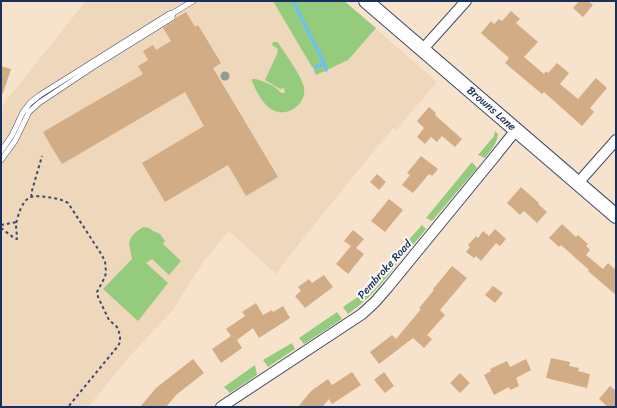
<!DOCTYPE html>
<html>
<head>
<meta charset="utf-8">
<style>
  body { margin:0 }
  #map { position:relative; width:617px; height:408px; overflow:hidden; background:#f7e3cc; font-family:Sriracha,sans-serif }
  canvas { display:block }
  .frame { position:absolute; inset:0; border:2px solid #1b2f5e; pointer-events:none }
</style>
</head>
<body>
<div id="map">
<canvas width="617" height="408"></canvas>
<div class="frame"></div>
</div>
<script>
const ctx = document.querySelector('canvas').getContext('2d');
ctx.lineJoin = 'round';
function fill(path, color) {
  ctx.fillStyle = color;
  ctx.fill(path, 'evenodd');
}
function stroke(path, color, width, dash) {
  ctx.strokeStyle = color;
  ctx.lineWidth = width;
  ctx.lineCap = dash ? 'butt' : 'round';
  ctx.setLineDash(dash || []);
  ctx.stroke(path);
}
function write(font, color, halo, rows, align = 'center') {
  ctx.font = font + ' Sriracha,sans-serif';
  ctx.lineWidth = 4;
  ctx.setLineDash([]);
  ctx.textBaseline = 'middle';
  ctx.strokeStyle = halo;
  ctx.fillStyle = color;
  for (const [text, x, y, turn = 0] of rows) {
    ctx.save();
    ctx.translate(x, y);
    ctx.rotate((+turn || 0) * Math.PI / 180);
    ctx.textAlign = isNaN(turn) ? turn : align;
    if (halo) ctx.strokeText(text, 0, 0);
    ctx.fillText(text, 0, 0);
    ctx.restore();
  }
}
const built = new Path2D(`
  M86 1H344L437 82 396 130 393 128 304 237 276 274 229 231 204 261 172 311 129 357 88 407H1V107Z`);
const green = new Path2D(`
  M273 1H292L322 62 315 67H312Z
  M294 1H344L376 28 348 60 316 75 314 71C316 68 320 64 324 64V70H326L327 69Z
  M273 42H277L279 44C286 55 301 75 304 87 307 105 286 119 271 109 262 103 256 91 252 81V79C259 78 278 87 281 93H284L285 92 284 88 280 89 265 80 277 54 278 49 272 45Z
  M495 131 498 134C497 144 491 150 485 158L478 155 494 136Z
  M472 162 477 168 432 221 426 218Z
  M422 225 426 229 404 256 398 252Z
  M143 227 149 228 153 231 160 234 165 241 163 244 181 261 169 275 152 259 146 263 168 283 138 321 103 289 132 259C131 248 125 243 135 233 137 231 140 229 143 227Z
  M393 257 398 262C384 282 368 300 348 314L343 307 359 296Z
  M337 312 342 319 304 344 299 338Z
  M292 343 295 349 268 367 263 360Z
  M255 365 257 375 230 393 224 387Z`);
const stream = new Path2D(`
  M293 1 324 63 326 70
  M315 68 323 63`);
const building = new Path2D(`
  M579 1H588L593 5 583 17 573 8Z
  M511 11 520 19 516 23 538 42 524 57 544 74 546 71 548 73 557 63 569 73 560 84 578 99 596 78 607 88 590 108 594 112 582 126 544 92 542 94 505 63 509 58 481 33 491 21 494 24 499 19 502 21Z
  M186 12 195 27 198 25 221 63 213 68 278 177 246 196 228 165 165 202 142 163 204 126 185 92 62 164 51 146 43 132 143 74 138 66 148 60 143 51 153 45 156 50 171 41 163 28 174 21 176 18Z
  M1 66 11 69 3 93H1Z
  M429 107 436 113 435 115 462 139 455 147 442 136 437 142 431 137 425 144 417 137 424 128 417 121Z
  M421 156 438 169 432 176 429 174 413 193 402 185 410 175 407 173Z
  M377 174 386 182 379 190 370 182Z
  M521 187 539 203 538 204 547 212 537 223 524 211 520 215 507 203Z
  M389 199 403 210 385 232 371 221Z
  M562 224 576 237 578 235 588 244 586 246 590 250 586 255 603 269 608 263 616 270V295L588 271 589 270 561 245 559 247 549 238Z
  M495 229 506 239 500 246 496 243 481 261 476 256 474 258 466 252 470 247 468 245 476 236 478 238 483 231 489 236Z
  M353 230 364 239 356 248 364 254 348 274 336 264 351 246 344 241Z
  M452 266 467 278 440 310 445 315 427 335 432 339 424 348 413 338 379 364 370 352 392 335 396 339 421 309 419 308 434 290 433 289Z
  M324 275 333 287 305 308 295 296 301 291 298 287 309 279 312 283Z
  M493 286 503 293 495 303 485 295Z
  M256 303 263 315 272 310 273 312 283 306 290 318 259 338 253 328 237 340 242 348 221 363 212 349 231 336 226 329 245 316 242 312Z
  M551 358 570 362 569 366 579 368 578 371 590 374 587 388 546 378Z
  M193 359 204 373 176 395 166 407H140L156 388Z
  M526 359 531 370 516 378 519 386 510 390 509 387 494 395 484 375 491 371 490 369 507 361 510 367Z
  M352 372 361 385 332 404 329 399 322 407H298L311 391 328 379 332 385Z
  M384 372 394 386 385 393 374 380Z
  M460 373 470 383 460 393 450 383Z
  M610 386 616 391V407H608L599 399Z`);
const path = new Path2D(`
  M32 197 31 194 42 156
  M1 225 17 222
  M1 228 14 238 17 239C17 234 16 229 16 224 18 215 22 200 31 197 36 196 42 196 47 197 54 198 61 199 68 203L100 252 105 261 106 272 105 277 97 292 98 297 109 320 117 327 119 332 120 337V342L118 346 68 407`);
const lane = new Path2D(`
  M1 151 11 137 16 127 23 112 30 103 40 95 169 14 173 13 193 1
  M1 160 15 141 29 112 39 103 93 67 172 18 173 13`);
const street = new Path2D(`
  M422 50 466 1
  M578 183 616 140
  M221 407 362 314 375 302 388 287 492 160 516 130`);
const secondary = new Path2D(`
  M366 1 616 216`);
const trees = [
  [225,76]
];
const streetNames = [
  ["Browns Lane",491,109,41],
  ["Pembroke Road",385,270,-48]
];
fill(built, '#eed7bb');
fill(green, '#94cb7d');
stroke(stream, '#6ec1ea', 3.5);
fill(building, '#d1ac84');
stroke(lane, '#3c4a6e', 6);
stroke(street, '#3c4a6e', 12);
stroke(secondary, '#3c4a6e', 16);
stroke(path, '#3c4a6e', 2, [3, 3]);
stroke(lane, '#fff', 5);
stroke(street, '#fff', 10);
stroke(secondary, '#fff', 14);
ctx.fillStyle = '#929a94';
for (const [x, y] of trees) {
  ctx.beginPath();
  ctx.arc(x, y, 4.5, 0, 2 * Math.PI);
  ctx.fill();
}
write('11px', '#1b2f5e', '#fdfcf7', streetNames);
</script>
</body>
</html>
